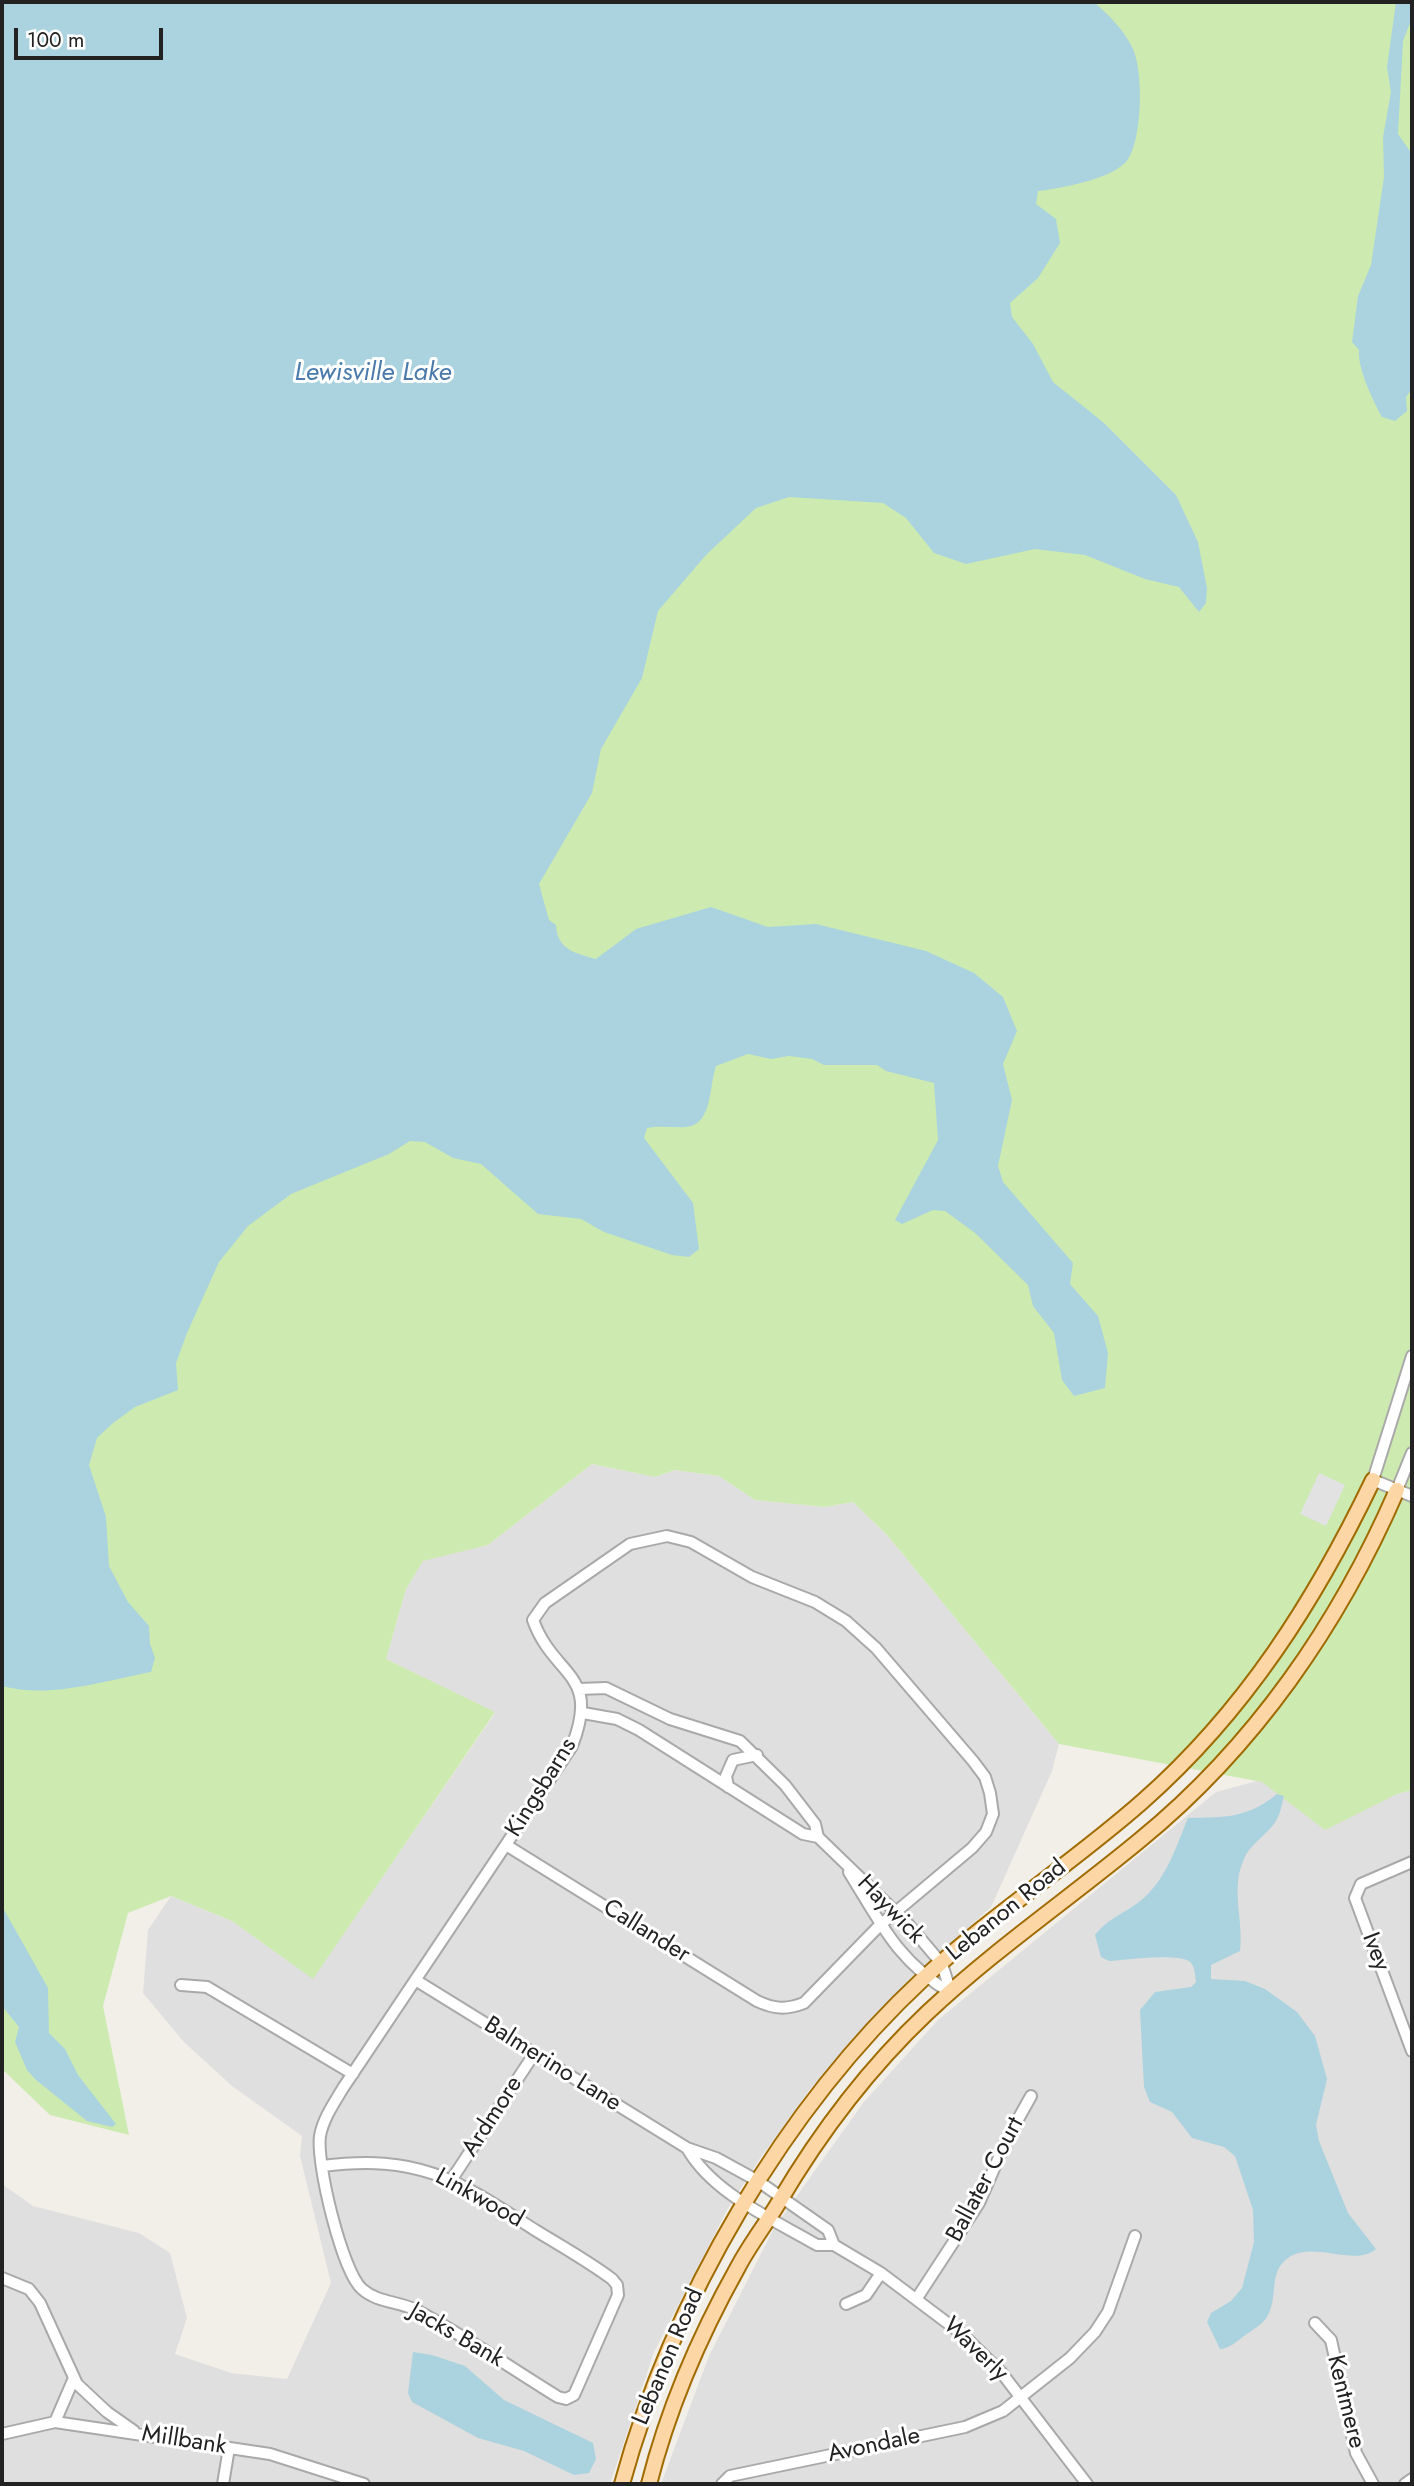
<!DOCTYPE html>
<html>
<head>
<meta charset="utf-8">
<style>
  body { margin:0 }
  #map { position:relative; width:1414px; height:2486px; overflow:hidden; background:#f2efe9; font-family:Jost,sans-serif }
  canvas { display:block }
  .frame { position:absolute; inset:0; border:4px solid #222; pointer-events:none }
  .scale { position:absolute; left:14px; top:28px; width:149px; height:32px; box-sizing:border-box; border:4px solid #222; border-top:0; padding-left:9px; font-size:21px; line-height:24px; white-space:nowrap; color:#222; -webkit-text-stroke:5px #fff; paint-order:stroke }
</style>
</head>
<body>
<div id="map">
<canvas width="1414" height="2486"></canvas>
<div class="frame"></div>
<div class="scale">100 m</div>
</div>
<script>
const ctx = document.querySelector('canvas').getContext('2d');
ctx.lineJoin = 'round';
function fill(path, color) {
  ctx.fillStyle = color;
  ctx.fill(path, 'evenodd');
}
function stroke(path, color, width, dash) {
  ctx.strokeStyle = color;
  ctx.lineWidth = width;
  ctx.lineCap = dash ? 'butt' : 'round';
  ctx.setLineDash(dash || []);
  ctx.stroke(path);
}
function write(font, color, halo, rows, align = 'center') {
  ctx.font = font + ' Jost,sans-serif';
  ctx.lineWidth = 6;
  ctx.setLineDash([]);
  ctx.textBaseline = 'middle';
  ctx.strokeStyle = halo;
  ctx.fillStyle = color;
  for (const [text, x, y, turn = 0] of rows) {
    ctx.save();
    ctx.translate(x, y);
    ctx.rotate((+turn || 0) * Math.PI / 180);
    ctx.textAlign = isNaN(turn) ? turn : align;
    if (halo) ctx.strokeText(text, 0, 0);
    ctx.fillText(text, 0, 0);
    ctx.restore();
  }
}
const residential = new Path2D(`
  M592 1464 655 1477 675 1470 719 1476 755 1500 825 1507 853 1502 887 1535 1059 1744 1052 1771 991 1907 910 1981 810 2089 759 2160 728 2208 654 2352 610 2484H2V2184L33 2206 139 2233 170 2253 187 2318 175 2354 231 2373 287 2379 331 2283 300 2156 302 2136 232 2086 184 2042 143 1993 148 1930 171 1896 232 1921 313 1978 495 1713 386 1659 406 1589 423 1560 488 1545Z
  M1276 1776 1397 1794 1412 1790V2484H661L709 2356 774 2228 863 2103 938 2020 1216 1792Z`);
const grass = new Path2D(`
  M738 2H1412V1790L1397 1794 1325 1830 1262 1782 1059 1744 887 1535 853 1502 825 1507 755 1500 719 1476 675 1470 655 1477 592 1464 488 1545 423 1561 406 1589 386 1659 495 1712 313 1979 232 1921 171 1896 128 1913 103 2006 129 2135 50 2115 2 2069V1112Z`);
const parking = new Path2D(`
  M1319 1473 1345 1485 1326 1526 1300 1514Z`);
const water = new Path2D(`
  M2 2H1094C1108 14 1124 30 1132 47 1144 69 1143 145 1125 163 1107 180 1062 188 1038 191L1036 204 1056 219 1060 243 1038 278 1010 303 1012 317 1033 344 1053 382 1104 423 1176 495 1198 542 1207 588 1206 603 1199 612 1179 587 1145 579 1085 555 1035 549 966 564 934 553 906 518 883 503 789 497 756 508 706 555 658 611 642 678 601 749 592 793 539 884 549 920 556 925C557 949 574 953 596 959L636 929 711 907 768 927 816 924 926 951 974 973 1003 997 1017 1031 1003 1064 1012 1100 998 1166 1003 1182 1073 1263 1070 1284 1098 1316 1108 1353 1105 1388 1074 1396 1062 1380 1054 1333 1033 1306 1028 1285 975 1233 945 1211 933 1210 902 1224 895 1220 938 1140 934 1083 886 1071 877 1065H824L812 1059 789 1056 771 1059 748 1054 716 1066C709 1085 713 1125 686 1127 673 1128 661 1125 647 1128L644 1138 693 1203 699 1249 689 1257 672 1255 604 1232 581 1219 538 1214 481 1164 453 1158 425 1142 410 1141 389 1154 291 1194 248 1226 219 1262 187 1333 176 1363 178 1390 135 1407 113 1423 97 1438 89 1465 106 1517 109 1566 128 1602 149 1626 150 1644 155 1658 151 1672C104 1681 49 1699 2 1686Z
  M1396 2H1412V18L1403 41 1398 134 1412 154V389L1406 397 1407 411 1395 421 1382 417C1373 401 1357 367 1359 350L1352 342 1358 296 1371 265 1384 177 1383 137 1391 92 1387 67Z
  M1277 1794 1284 1796C1282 1803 1281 1811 1278 1817 1271 1833 1251 1842 1244 1859 1230 1889 1244 1921 1240 1951L1211 1965V1979L1245 1981 1265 1989 1297 2012 1315 2036 1327 2079 1316 2125 1319 2141 1348 2213 1376 2249C1355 2267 1317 2242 1291 2256 1267 2270 1279 2295 1268 2315 1264 2324 1252 2330 1244 2336 1236 2342 1230 2348 1220 2349L1207 2322 1211 2313 1231 2301 1242 2288 1254 2242 1253 2210 1235 2156 1224 2147 1192 2138 1172 2112 1150 2102 1144 2087 1140 2010 1155 1992 1191 1987 1196 1982C1195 1975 1195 1965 1189 1961 1174 1953 1126 1960 1109 1961L1101 1957 1095 1935C1107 1919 1123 1914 1139 1902 1166 1881 1175 1849 1188 1818 1225 1817 1246 1819 1277 1794Z
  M2 1906 48 1988 49 2033 65 2049 78 2075 116 2124 112 2127 87 2121 36 2080 27 2070 15 2042 19 2027 2 2006Z
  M413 2352 432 2355 465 2366 504 2400 593 2443 596 2459 589 2473 574 2475 524 2451 478 2438 412 2402 408 2393Z`);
const minor = new Path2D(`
  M1412 1356 1373 1480 1412 1496
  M1397 1490 1412 1453
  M579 1689 606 1688 670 1719 740 1741 785 1785 815 1824 818 1837 908 1924 942 1964 951 1993
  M583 1713 617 1719 639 1730 803 1834 818 1837
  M728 1787 726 1776 733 1760 757 1755
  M1412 1862 1361 1884 1355 1898 1412 2051
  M849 1872C880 1922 898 1962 951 1993
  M417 1981 687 2148 716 2158 758 2181 828 2230 834 2245
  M181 1985 207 1987 353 2074
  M687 2148C713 2194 773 2219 817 2245H834L881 2273 962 2334 1001 2372 1087 2484
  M322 2166C419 2154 456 2179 535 2230 561 2246 588 2261 612 2279L617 2285 618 2295 574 2395 566 2399 558 2397C511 2368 465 2336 416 2310 398 2301 378 2303 362 2289 342 2271 316 2163 320 2136 323 2119 334 2103 343 2088L572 1746C601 1672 554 1678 533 1620L545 1603 630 1544 667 1536 691 1542 752 1577 815 1602 846 1621 876 1648 973 1761 985 1777 990 1793 993 1814 986 1832 972 1848 879 1926 804 2003C786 2010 774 2009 757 2001L506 1845
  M452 2179 534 2054
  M2 2278 29 2289 40 2303 77 2384 107 2412 134 2431
  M917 2298 979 2203 1007 2139 1031 2096
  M846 2304 866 2295 881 2273
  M1315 2323 1331 2340 1356 2453 1373 2484
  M55 2422 74 2378
  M2 2434 55 2422 270 2454 364 2484
  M223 2484 229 2448
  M722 2484 730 2476 965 2427 1003 2411 1070 2358 1095 2332 1108 2312 1135 2236
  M1405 2484 1412 2479`);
const major = new Path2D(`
  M622 2484C672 2301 784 2108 924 1978 993 1914 1073 1863 1143 1801 1245 1711 1315 1601 1373 1480
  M649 2484C668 2409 700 2335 738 2267 750 2244 766 2224 779 2202 819 2134 870 2067 927 2013 994 1950 1070 1898 1140 1840 1254 1747 1339 1624 1397 1490`);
const streetNames = [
  ["Kingsbarns",542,1788,-58],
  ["Haywick",890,1910,46],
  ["Lebanon Road",1007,1911,-39],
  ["Callander",646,1932,32],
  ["Ivey",1375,1952,69],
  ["Balmerino Lane",552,2065,32],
  ["Ardmore",493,2117,-57],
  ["Ballater Court",986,2180,-62],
  ["Linkwood",479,2199,29],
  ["Jacks Bank",456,2336,30],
  ["Waverly",975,2350,44],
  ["Lebanon Road",669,2357,-67],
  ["Kentmere",1345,2402,76],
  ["Millbank",184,2441,9],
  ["Avondale",874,2446,-12]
];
const waterNames = [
  ["Lewisville Lake",373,374]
];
fill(residential, '#e0dfdf');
fill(grass, '#cdebb0');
fill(parking, '#e2e2e2');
fill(water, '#aad3df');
stroke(minor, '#a9a9a9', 14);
stroke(major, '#a06b00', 18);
stroke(minor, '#fff', 10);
stroke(major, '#fcd6a4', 14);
write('24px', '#222', '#fff', streetNames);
write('italic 26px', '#4a7aab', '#fff', waterNames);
</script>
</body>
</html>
